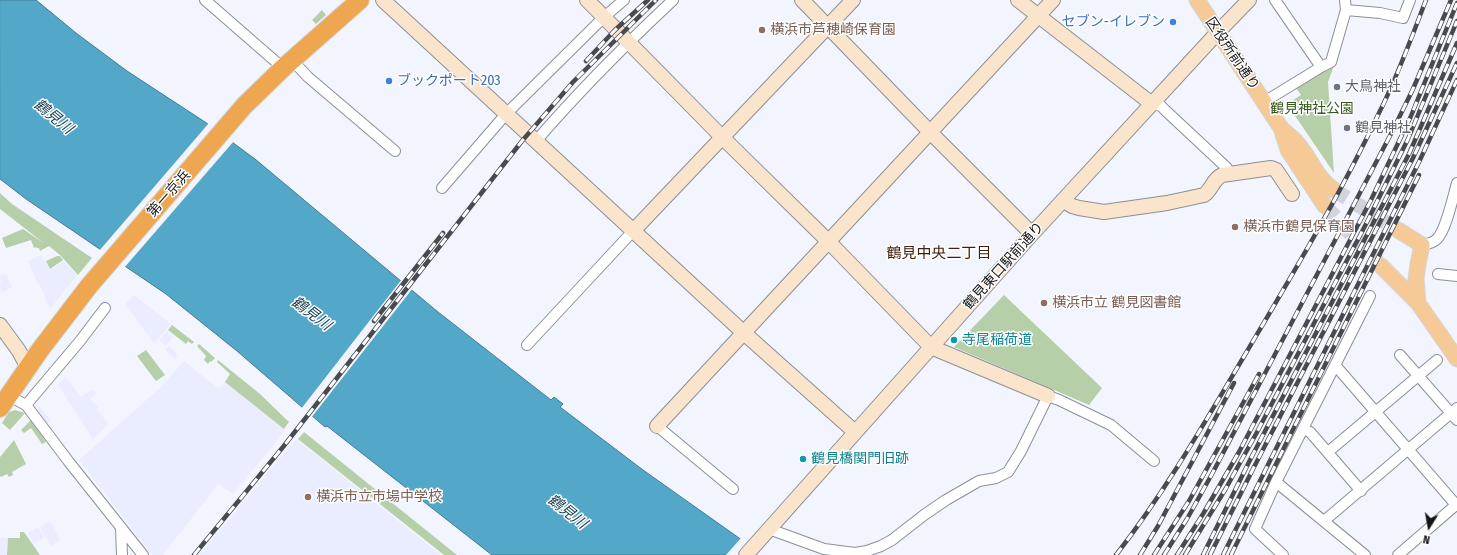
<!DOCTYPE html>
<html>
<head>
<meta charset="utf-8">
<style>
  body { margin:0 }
  #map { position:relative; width:1457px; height:555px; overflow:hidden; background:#f3f5fe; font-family:"Fira Sans Condensed",sans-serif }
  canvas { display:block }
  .north { position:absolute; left:1409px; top:507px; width:40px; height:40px; -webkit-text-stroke:3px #fff; paint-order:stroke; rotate:191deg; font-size:11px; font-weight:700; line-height:16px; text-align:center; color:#141519 }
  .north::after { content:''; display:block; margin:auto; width:14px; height:18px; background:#141519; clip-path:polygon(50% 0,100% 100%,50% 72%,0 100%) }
</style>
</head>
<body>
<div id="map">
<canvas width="1457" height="555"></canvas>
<div class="north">N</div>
</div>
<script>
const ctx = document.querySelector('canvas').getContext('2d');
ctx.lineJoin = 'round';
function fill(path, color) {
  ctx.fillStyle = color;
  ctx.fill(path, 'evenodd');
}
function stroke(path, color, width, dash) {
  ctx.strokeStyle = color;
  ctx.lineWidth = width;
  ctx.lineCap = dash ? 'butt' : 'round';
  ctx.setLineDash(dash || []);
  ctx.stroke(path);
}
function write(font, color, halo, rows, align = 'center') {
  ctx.font = font + ' "Fira Sans Condensed","Noto Sans JP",sans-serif';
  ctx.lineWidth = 3;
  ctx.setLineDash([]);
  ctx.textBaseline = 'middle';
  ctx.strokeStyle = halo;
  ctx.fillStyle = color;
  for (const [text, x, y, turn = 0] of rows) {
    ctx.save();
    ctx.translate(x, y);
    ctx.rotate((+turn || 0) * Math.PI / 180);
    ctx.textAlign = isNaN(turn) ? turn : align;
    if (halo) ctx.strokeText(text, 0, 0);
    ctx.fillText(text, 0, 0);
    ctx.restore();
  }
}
const built = new Path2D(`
  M41 255 50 270 63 261 77 275 50 309 39 283 38 284 28 261Z
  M6 273 12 287 2 293 0 288V283L1 282 0 276Z
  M134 295 171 324 154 343 125 304Z
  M167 331 173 337 166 346 159 340Z
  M169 346 178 355 175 359 165 350Z
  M184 361 218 388 225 382 284 429 285 431 233 494 218 484 163 555H152L79 460 161 387Z
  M65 376 81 397 91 390 96 393 90 399 99 407 97 409 108 424 93 439 58 385Z
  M40 406 51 421 47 424 36 411Z
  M296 439 441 555H199Z
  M50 521 61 540 51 546 40 527Z
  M38 527 44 538 34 544 28 533Z
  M0 538H8L7 555H0Z`);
const green = new Path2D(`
  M322 10 326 15 316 24 312 20Z
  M1335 63 1328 82 1334 173 1287 104 1301 95 1295 86Z
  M0 193 12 204 92 258 78 275 60 255 49 246 40 251 39 248H37L36 247 34 248 31 240 6 248 2 238 23 229 45 244 0 209Z
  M57 256H60L63 260 50 269 46 261Z
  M1004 295 1102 388 1089 405 954 347Z
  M172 325 194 342 192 344 188 341 186 344 168 330Z
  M199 344 215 358 211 362 210 361 208 364 204 360 206 356 197 346Z
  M146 350 165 375 156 381 137 356Z
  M218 360 260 394 289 422 284 429 225 382 230 374 217 362Z
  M15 410 25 413 10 430 2 423 9 412Z
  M31 420 46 442 42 444 31 428 24 433 21 430Z
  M304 432 457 555H444L298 439Z
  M14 440 26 464 12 472 13 475 9 477 7 474 1 477 0 476V457Z
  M20 532H24L40 555H7L8 538H20Z`);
const water = new Path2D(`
  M0 0H36L76 33 127 71 205 122 255 159 438 312 551 400 554 397 563 404 560 407 643 470 763 555H492L327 426 325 427 237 351 166 294 26 199 0 179Z`);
const pier = new Path2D(`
  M209 123 234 141 124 268 99 251Z
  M402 279 413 288 311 418 301 409Z
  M741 538 764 553 765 555H726Z`);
const primaryTunnel = new Path2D(`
  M1334 190 1398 230
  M1325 206 1381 266`);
const street = new Path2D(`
  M205 0 283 68
  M1346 10 1380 13 1403 18 1410 0
  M292 60 308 77 395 151
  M1321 67 1331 62 1346 10 1345 0
  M1264 102 1321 67 1275 0
  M1152 104 1161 106 1166 111 1227 168V174
  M536 141C579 91 625 45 673 0
  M442 188 506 114 604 17 624 0
  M1422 245C1428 244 1433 243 1437 239 1446 230 1453 197 1457 183
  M1438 274 1457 276
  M527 345 634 230
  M1400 355 1457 420
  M1335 365 1457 506
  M9 396 26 405 69 462 143 555
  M26 405 80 341 105 308
  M657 426 733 489
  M1303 429 1310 432 1361 491
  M1328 452 1437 360
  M1276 482 1365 555
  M1324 521 1457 408
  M121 528 122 555
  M769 529 824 549 855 553 867 551 881 546 892 540 924 515 946 500 979 481 996 478 1008 472 1021 451 1048 396 1059 400 1111 425 1154 461
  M1283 555 1255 529 1276 482 1370 296
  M1398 555 1457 504`);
const secondary = new Path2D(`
  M383 0 744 333 855 432
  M587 0 723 138 828 241 931 347 1048 396
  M802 0 930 132 1032 234
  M1018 0 1152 104
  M1063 200 1072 206 1079 208 1104 212 1167 203 1204 195C1212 190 1212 180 1222 175L1271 168 1276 170 1292 194
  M634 230 853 0
  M0 325 19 351 28 368
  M657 426 1053 0
  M746 555 1032 234 1218 32 1249 0`);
const primary = new Path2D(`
  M1197 0 1281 128 1288 150 1325 206
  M1282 129C1287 134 1294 138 1298 144 1311 159 1317 179 1334 190
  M1398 230 1422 245 1418 264 1416 279 1418 303 1457 359
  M1381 266 1418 303`);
const highway = new Path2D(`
  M0 408 40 350 89 286 244 106 283 68 360 0`);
const rail = new Path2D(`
  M586 61 615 30 648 0
  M374 321 443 233
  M194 555 283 447 522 141 573 82 656 0
  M1116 555C1165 492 1205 422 1246 353 1292 275 1339 197 1378 115 1397 78 1411 39 1426 0
  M1140 555 1158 526 1234 383
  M1154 555 1189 501 1259 374
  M1164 555 1187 519 1212 474 1392 132 1413 89 1451 0
  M1177 555 1203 514 1239 452 1371 200 1411 116 1457 3
  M1185 555 1225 490 1256 434 1366 224 1408 139 1457 21
  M1203 555 1249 462 1409 154 1457 43
  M1210 555 1253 469 1413 158 1457 63
  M1223 555 1419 162 1457 80
  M1231 555 1419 175`);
const markers = [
  [1173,22,4,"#3f7fe0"],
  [762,30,4,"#8d6e63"],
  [389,81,4,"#3f7fe0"],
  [1337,87,4,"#6b7280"],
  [1347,128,4,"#6b7280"],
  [1235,227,4,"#8d6e63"],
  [1044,303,4,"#8d6e63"],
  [954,340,4,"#0f9aa8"],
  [803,459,4,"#0f9aa8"],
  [308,497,4,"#8d6e63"]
];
const shopNames = [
  ["セブン-イレブン",1165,22],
  ["ブックポート203",397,81,"left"]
];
const educationNames = [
  ["横浜市芦穂崎保育園",770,30],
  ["横浜市鶴見保育園",1243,227],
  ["横浜市立 鶴見図書館",1052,303],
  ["横浜市立市場中学校",316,497]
];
const streetNames = [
  ["区役所前通り",1232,54,56],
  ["第一京浜",169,194,-49],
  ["鶴見東口駅前通り",1004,266,-48]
];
const worshipNames = [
  ["大鳥神社",1345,87],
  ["鶴見神社",1355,128]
];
const parkNames = [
  ["鶴見神社公園",1312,109]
];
const cultureNames = [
  ["寺尾稲荷道",962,340],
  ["鶴見橋関門旧跡",811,459]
];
const waterNames = [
  ["鶴見川",53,117,39],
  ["鶴見川",311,314,37],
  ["鶴見川",567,512,38]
];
const neighbourhoodNames = [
  ["鶴見中央二丁目",939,254]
];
fill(built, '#e9edff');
fill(green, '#b6cfa8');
fill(water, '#53a7c9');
stroke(water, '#407b94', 1);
fill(pier, '#f3f5fe');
stroke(primaryTunnel, '#d2d3dc', 15, [15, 8]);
stroke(street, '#8c8e98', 12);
stroke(secondary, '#8c8e98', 16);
stroke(primary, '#d5d5d6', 17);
stroke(highway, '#d5d5d6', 20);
stroke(street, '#fff', 10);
stroke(secondary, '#fae4cb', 14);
stroke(primary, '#f5ca97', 15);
stroke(highway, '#eea651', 18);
stroke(rail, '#484a4f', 4.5);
stroke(rail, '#fff', 3, [9]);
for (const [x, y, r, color] of markers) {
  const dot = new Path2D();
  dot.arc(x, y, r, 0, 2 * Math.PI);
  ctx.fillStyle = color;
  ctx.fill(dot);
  stroke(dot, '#fff', 1.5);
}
write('14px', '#366cbe', '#fff', shopNames, 'right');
write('14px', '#785e54', '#fff', educationNames, 'left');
write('14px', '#141519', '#fff', streetNames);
write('14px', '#5b616d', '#fff', worshipNames, 'left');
write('14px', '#335718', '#fff', parkNames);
write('14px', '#0d838f', '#fff', cultureNames, 'left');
write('italic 15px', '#193f4e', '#fff', waterNames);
write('15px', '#42210c', '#fff', neighbourhoodNames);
</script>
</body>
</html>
